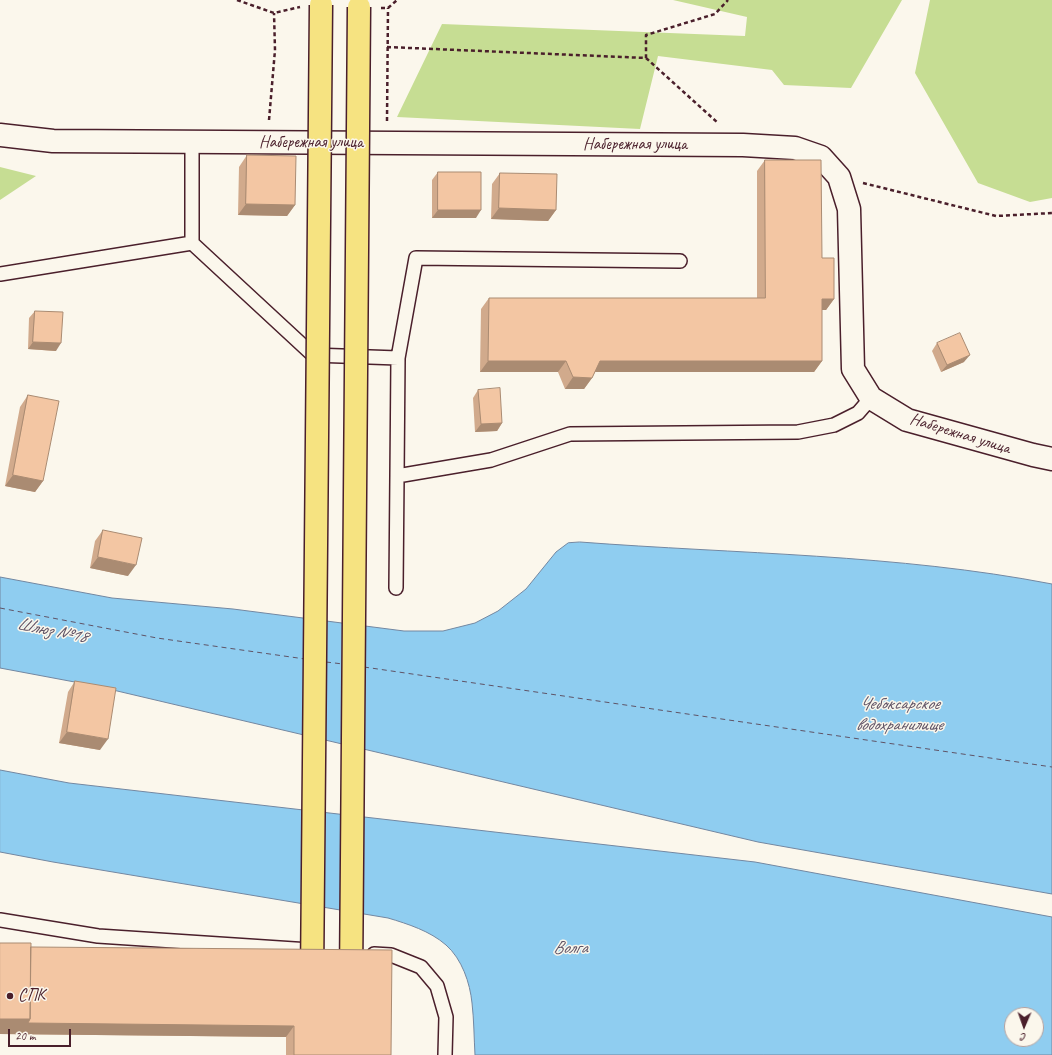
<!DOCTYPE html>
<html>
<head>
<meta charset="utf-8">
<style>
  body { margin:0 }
  #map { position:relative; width:1052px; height:1055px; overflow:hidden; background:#fbf7ec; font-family:Caveat,sans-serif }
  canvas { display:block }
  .north { position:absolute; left:1004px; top:1007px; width:40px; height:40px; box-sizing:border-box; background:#fbf7ec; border:1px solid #b4a19f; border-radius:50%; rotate:182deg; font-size:11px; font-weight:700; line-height:16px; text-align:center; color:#4a1f2b }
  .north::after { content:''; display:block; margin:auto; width:14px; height:18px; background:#4a1f2b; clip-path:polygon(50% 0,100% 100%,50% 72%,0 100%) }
  .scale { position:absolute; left:8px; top:1029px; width:63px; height:18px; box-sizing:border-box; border:2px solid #4a1f2b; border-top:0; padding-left:5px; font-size:12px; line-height:14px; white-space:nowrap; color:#4a1f2b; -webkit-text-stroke:3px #fbf7ec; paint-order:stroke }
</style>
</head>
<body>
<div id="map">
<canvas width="1052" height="1055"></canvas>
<div class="north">С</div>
<div class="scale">20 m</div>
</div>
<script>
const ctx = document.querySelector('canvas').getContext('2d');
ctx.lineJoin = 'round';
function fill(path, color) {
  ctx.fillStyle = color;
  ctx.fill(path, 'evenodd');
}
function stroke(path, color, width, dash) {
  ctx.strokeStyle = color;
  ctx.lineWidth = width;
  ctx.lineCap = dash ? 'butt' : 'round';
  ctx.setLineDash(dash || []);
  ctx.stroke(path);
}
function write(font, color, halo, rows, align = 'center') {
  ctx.font = font + ' Caveat,sans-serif';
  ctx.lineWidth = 3;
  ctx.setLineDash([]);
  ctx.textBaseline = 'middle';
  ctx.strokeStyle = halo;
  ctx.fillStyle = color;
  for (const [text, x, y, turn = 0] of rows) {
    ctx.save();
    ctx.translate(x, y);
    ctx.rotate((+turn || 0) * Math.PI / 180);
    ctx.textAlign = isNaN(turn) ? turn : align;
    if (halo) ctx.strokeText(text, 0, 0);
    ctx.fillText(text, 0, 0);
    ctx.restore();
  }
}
const green = new Path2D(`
  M673 0H902L851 88 784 85 772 70 658 56 640 129 397 117 442 24 745 36 747 17Z
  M930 0H1052V198L1030 202 978 183 915 73Z
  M0 167 36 176 0 200Z`);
const water = new Path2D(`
  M580 542C737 554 897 554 1052 584V894L758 842 96 686 0 668V577L112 598 233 609 404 631H443L475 623 498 611 526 589 556 552 568 543Z
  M0 770 69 783 755 862 1052 917V1055H475C474 1038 474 1020 472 1003 470 983 462 959 446 945 430 931 408 924 388 918L53 862 0 852ZM1012 1015H1036V1039H1012Z`);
const ferry = new Path2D(`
  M0 608 157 638 305 659
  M326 662 343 664
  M364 667 1052 767`);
const path = new Path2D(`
  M237 0 274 13 300 7
  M381 8H388L397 0
  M387 47 646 58V35L715 14 728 0
  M646 58 718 123
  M269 120 275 50 274 13
  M387 121 388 8
  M863 183 996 216 1052 213`);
const service = new Path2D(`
  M192 243V142
  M0 274 192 243 313 355 398 358 416 258 680 261
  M397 476 398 358
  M396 588 397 476 491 460 570 434 798 432 834 425 858 413 871 398
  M0 920 98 936 310 950
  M374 954 391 955 421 967 437 986 446 1017 445 1055`);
const minor = new Path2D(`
  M0 135 53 141 743 145 795 148 821 157 839 177 849 209 853 369 871 398 907 420 1033 455 1052 459`);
const trunkBridge = new Path2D(`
  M312 978 321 5
  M351 980 359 7`);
const wall = new Path2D(`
  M247 155 295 205 287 216 238 215 239 167Z
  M765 160 822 258 834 299 826 310H822V361L814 372H595L592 378 584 389H565L558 372H480L481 309 489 298H757V171Z
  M438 172 476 218H432V180Z
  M500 173 556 210 548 221 491 219 492 184Z
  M35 311 56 351 28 349 29 318Z
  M937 343 964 362 941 372 932 351Z
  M478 390 502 423 497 431 475 432 473 398Z
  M28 395 43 481 35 492 5 486 20 407Z
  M103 530 128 576 90 568 95 541Z
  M75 681 100 750 59 743 68 692Z
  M0 943 31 947 391 1055H286V1037L0 1034Z`);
const shadedWall = new Path2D(`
  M246 204 295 205 287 216 238 215Z
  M499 208 556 210 548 221 491 219Z
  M438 210H481L476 218H432Z
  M822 299H834L826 310H814Z
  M33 342 61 343 56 351 28 349Z
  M970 355 964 362 941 372 947 365Z
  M488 361H566L558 372H480Z
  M600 361H822L814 372H592Z
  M573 377 592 378 584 389H565Z
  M502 423 497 431 475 432 481 424Z
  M13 475 43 481 35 492 5 486Z
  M98 557 136 565 128 576 90 568Z
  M67 732 108 739 100 750 59 743Z
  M0 1019H30L294 1026 286 1037 0 1034Z`);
const building = new Path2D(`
  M247 155 296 156 295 205 246 204Z
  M765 160H821L822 258H834V299H822V361H600L592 378 573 377 566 361H488L489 298H765Z
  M438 172H481V210H438Z
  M500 173 557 174 556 210 499 208Z
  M35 311 63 312 61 343 33 342Z
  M960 333 970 355 947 365 937 343Z
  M500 388 502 423 481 424 478 390Z
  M28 395 59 401 43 481 13 475Z
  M103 530 142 538 136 565 98 557Z
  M75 681 116 688 108 739 67 732Z
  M0 943H31L30 1019H0Z
  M31 947 392 950 391 1055H294V1026L28 1023 30 1019Z`);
const markers = [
  [10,996,4,"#4a1f2b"]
];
const streetNames = [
  ["Набережная улица",311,143],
  ["Набережная улица",635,145],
  ["Набережная улица",960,434,17]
];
const poiNames = [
  ["СПК",18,996]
];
const waterNames = [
  ["Шлюз №18",52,631,11],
  ["Чебоксарское",899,704],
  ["водохранилище",899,725],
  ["Волга",570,948]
];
fill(green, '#c6dd93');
fill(water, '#8fcdf0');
stroke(water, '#7387a1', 1);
stroke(ferry, '#5f5366', 1, [5, 4]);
stroke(service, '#4a1f2b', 16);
stroke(minor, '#4a1f2b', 25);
stroke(path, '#4a1f2b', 2.5, [4, 3]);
stroke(service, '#fbf7ec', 13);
stroke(minor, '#fbf7ec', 22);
stroke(trunkBridge, '#4a1f2b', 25, []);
stroke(trunkBridge, '#f6e381', 22);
fill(wall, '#d1aa8c');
fill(shadedWall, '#aa8b72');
fill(building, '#f3c6a3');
stroke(building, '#aa8b72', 1);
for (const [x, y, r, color] of markers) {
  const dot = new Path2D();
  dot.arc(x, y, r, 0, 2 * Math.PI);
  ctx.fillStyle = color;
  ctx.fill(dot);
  stroke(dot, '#fbf7ec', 1.5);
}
write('17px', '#4a1f2b', '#fbf7ec', streetNames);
write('17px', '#4a1f2b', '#fbf7ec', poiNames, 'left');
write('italic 18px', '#5f5366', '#fbf7ec', waterNames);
</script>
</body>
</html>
